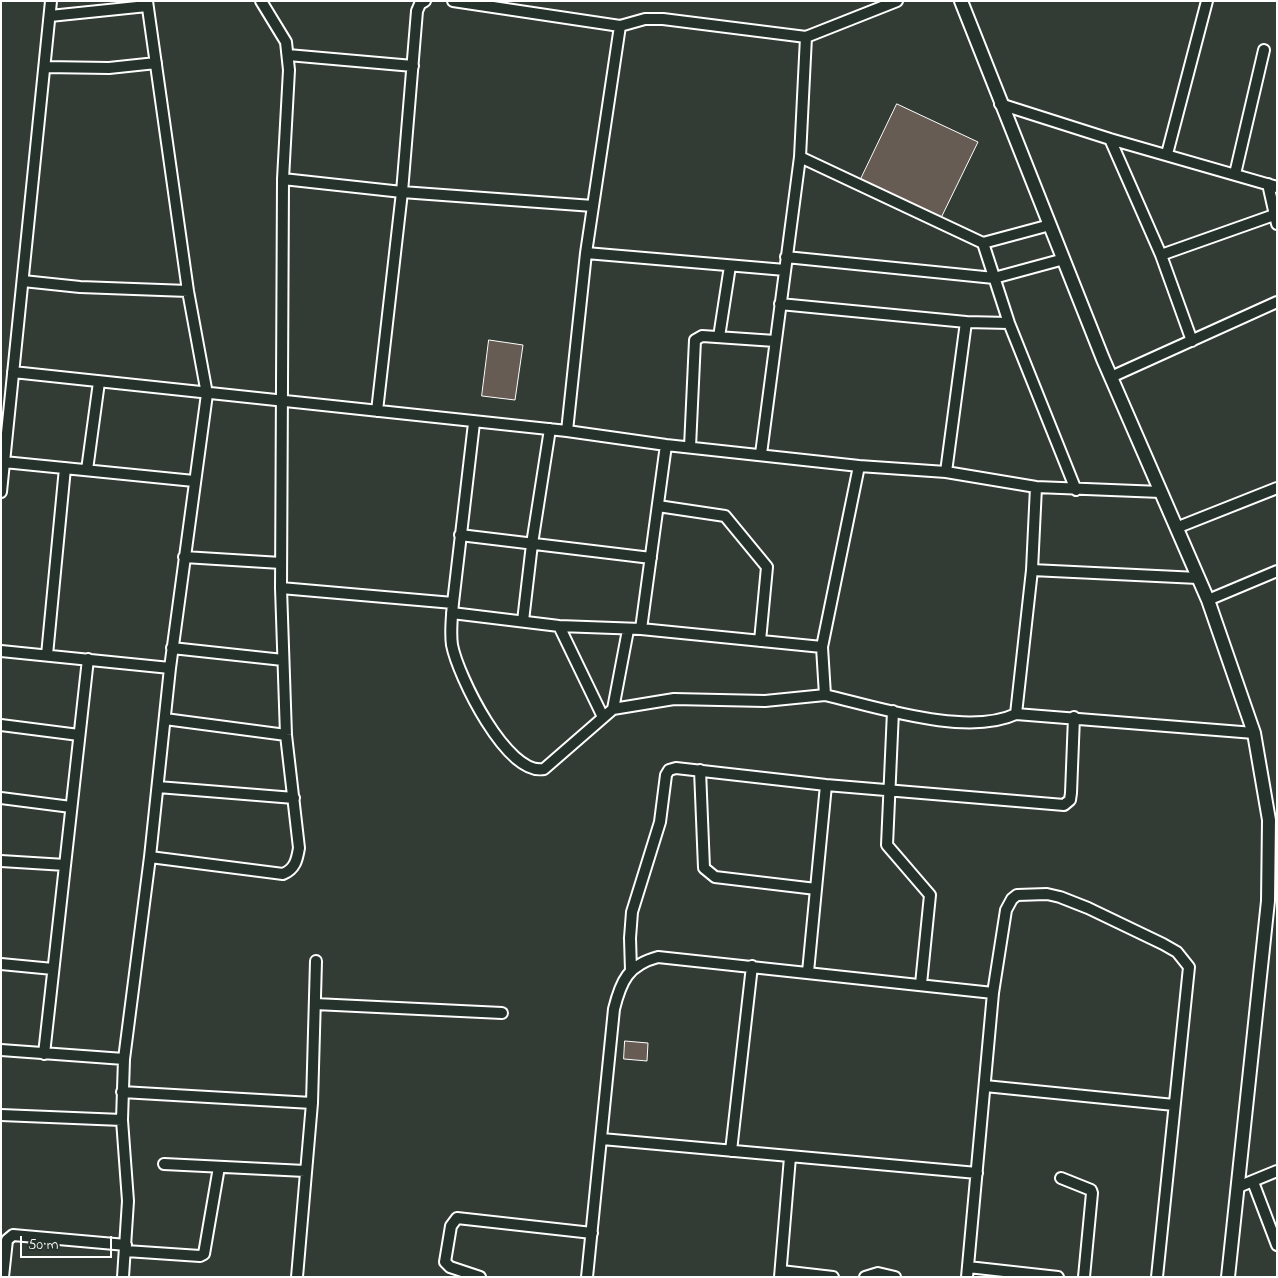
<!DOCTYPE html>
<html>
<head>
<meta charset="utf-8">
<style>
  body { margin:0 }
  #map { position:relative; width:1278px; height:1278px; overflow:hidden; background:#333b35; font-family:"Indie Flower",sans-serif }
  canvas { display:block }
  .frame { position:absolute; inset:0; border:2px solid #fff; pointer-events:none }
  .scale { position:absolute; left:20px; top:1236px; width:92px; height:22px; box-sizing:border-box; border:2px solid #fff; border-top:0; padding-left:6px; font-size:15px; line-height:18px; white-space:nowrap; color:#fff; -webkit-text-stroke:4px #26332d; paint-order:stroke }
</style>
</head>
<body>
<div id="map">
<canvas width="1278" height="1278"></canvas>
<div class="frame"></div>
<div class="scale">50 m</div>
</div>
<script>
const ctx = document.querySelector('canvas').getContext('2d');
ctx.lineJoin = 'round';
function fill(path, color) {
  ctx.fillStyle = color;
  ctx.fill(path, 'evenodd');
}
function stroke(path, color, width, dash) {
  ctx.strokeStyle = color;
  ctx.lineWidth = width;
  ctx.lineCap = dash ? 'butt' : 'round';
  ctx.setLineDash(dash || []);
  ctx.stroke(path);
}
const building = new Path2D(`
  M897 104 978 142 940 220 860 181Z
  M489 340 523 345 515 400 482 396Z
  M625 1041 648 1043 647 1061 624 1059Z`);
const minor = new Path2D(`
  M453 1 620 26
  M50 16 147 6
  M288 55 413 66
  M45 67 109 68 156 63
  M1000 104 1110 139 1277 187
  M1110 139 1161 255 1192 341
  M1167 154 1207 1
  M800 157 983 243 1009 323 1076 490
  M1235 174 1264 50
  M283 179 402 192 593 206
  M1268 184 1277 224
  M983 243 1050 225
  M586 253 785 270
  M1161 255 1274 215
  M786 257 994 278 1064 259
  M23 281 80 287 188 291
  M780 304 966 322 1009 323
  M719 337 730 266
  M13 372 567 431 666 445 859 466 946 472 1036 487 1161 492
  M1111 377 1277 302
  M377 411 402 192 417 11 420 4 425 1
  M567 431 586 253 620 26 645 19H663L806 37 897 1
  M690 447 695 340 702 336 775 341
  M761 454 800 157 806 37
  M4 462 194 481
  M87 470 99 382
  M946 472 966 322
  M1036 487 1032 570 1016 714 1254 733
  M1 492 51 1
  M658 506 725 516 767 567 760 641
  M1176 528 1277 488
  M460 535 651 558
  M184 557 281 563
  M1032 570 1198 578
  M281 588 453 603 474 423
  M1208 600 1277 571
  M453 603C452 617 450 631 452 645 458 676 507 776 544 769L613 709 628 630
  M452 613 559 626 641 629 822 647 859 466
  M523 621 532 544 550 429
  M559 626 603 717
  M641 629 666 445
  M822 647 825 695C877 707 967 737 1016 714
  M172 648 283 660
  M1 651 170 668
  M47 655 65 468
  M613 709 674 699 765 701 825 695
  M893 711 887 845 930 895 921 984
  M165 719 286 735
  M1 725 79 735
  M700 770 704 868 715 877 816 889
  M158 787 294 798
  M1 798 71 807
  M150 857 283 874C295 869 297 860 299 848L286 735 281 588 283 179 289 70 286 42 261 1
  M1 861 65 865
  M1 964 53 969
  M631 971 630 938 632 912 660 822 666 775 669 770 676 768 826 785 1064 805 1070 800 1071 793 1074 717
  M808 972 826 785
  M993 993 1006 910 1012 899 1017 895 1047 894 1060 897 1088 908 1163 944 1177 952 1189 967 1157 1277
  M315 1004 502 1013
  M1 1050 124 1059
  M44 1054 88 659
  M985 1086 1174 1105
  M122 1092 312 1103 297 1277
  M312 1103 316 961
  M1 1115 122 1120
  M602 1139 977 1173
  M731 1151 752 966
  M164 1164 305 1171
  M1061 1178 1091 1190 1092 1193 1084 1277
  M1253 1182 1277 1245
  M1238 1187 1277 1171
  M126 1251 200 1256 204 1254 219 1167
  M968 1267 1058 1277
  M781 1271 833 1277
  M3 1277 7 1240 13 1235 126 1245
  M123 1277 128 1201 122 1120 124 1059 150 857 170 668 207 394 188 291 147 1
  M480 1277 450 1267 445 1262 451 1226 457 1218 592 1233
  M587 1277 614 1009C621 981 628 965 658 957L993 993 967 1277
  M780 1277 790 1157
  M865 1277 878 1273 895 1277`);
const tertiary = new Path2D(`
  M961 1 1103 359 1208 600 1254 733 1269 820 1268 901 1228 1277`);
fill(building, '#675c53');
stroke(building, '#fff', 1);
stroke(minor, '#fff', 14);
stroke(tertiary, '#fff', 16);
stroke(minor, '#26332d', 10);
stroke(tertiary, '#26332d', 12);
</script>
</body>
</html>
